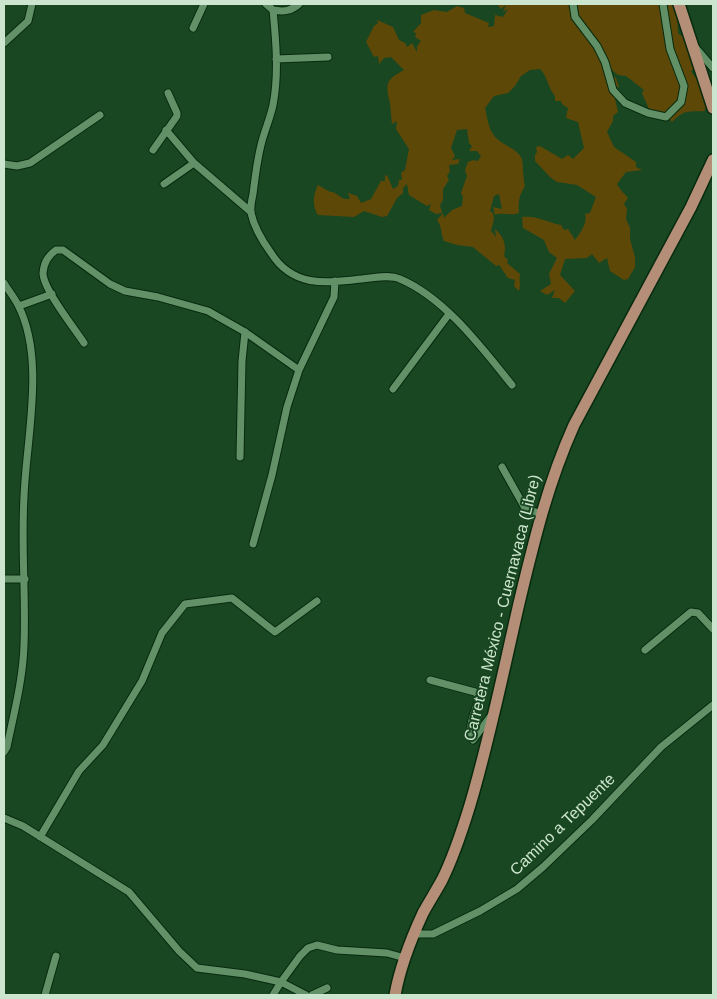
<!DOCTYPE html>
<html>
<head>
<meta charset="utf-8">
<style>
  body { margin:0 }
  #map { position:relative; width:717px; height:999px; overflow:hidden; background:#194721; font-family:Arial,sans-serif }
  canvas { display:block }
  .frame { position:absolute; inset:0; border:5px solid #cce5ce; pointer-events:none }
</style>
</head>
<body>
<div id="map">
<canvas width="717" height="999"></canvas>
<div class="frame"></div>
</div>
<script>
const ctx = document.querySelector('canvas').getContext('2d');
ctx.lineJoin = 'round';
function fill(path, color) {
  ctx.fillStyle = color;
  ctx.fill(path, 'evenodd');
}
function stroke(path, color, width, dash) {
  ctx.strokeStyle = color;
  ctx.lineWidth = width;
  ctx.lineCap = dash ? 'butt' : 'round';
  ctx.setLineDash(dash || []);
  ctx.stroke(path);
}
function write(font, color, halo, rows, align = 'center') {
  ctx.font = font + ' Arial,sans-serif';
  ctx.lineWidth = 4;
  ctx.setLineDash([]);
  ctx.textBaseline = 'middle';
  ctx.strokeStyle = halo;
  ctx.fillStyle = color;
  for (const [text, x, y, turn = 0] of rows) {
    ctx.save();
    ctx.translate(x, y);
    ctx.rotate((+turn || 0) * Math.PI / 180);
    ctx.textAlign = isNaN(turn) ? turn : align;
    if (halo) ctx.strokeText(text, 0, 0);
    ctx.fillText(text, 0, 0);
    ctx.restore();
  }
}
const green = new Path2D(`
  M497 4H676L678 33 692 45 698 67 691 71 695 77 702 82 708 104 704 111C687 112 685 109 672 122L666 115 649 109 642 93 644 90 626 76 618 75 612 70 609 74 616 78 619 87H615V99L618 112 613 116V121L607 132 614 147 636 162V167L642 170 626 172 617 184C620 190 624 193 628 198L624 204 627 209 626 219 630 228V239L635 257V267L628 279 624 280 610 271 607 258 599 263 592 254 587 258 565 259 560 275 575 291 565 303 559 298H552L555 290 547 295 540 291 551 284 549 274 557 258 549 252 544 240 523 228 522 217C536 215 547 222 561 225L564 230 568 229 575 240C580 233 588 223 585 214L590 213 596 197 577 185 557 182 550 177 535 161V155L537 152 536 147 540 146 562 159 568 155 573 159 584 148 578 122 566 118 568 108 562 104 561 101H555V96C548 88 547 75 540 69L530 70 521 76 515 86 508 93 494 96 485 108C487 116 488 127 493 134 499 145 517 147 522 159 523 163 523 179 525 186 519 196 518 201 519 213 510 216 504 212 495 215L493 207 502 209 499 194 494 196 490 211 493 213 494 219 491 231 496 237 495 229C503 236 507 244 504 256L508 260 507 263 520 274C519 280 521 285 519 291L514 286 515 280 508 278 499 265 496 266 473 247 457 245 444 241C440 232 443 229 437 220L443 213 444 218 452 210 462 206 463 197 461 193 467 176 465 170 468 162 473 160 478 161 481 156 477 151H469L472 146 469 143 467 129 457 130 451 148 455 156 452 160 460 159 458 164 449 165 450 171 447 176 449 180 443 189V200L440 205 442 213 436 214 429 210 431 204 427 206 409 195 407 184 403 188V193L397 198 387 216 382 217 364 211 354 217 318 215C312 206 313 195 318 185L330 192H333L344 199H350L348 193 357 196 361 203 371 199 381 181H385V176L387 175 393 189 398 186 399 180H402L401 173 405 170 409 149 396 129 397 121 392 124C391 117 391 110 390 103 385 83 386 80 404 70L391 57 384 58 379 64 378 56 374 57 366 42 374 26 378 23 377 20 393 27 399 40 405 43 407 47 412 43 417 52V46L421 41 415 37 416 33 413 32 421 23V15L434 10 447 12 457 6 464 8 465 13 489 23 488 27 494 26 495 15 503 17 508 9 503 12 506 5 501 9Z`);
const street = new Path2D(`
  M266 4 273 10C276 41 279 74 273 105 270 119 264 132 261 145 257 161 255 178 253 194 252 199 250 207 251 213 254 227 263 242 271 253 295 291 332 282 370 278 380 277 391 275 400 279 445 298 482 348 512 385
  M573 4 575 17 597 46 605 62 613 90 625 103 648 113 666 117 681 102 684 86 670 49 663 4
  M273 10C284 12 291 11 299 4
  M193 28 204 4
  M4 43 28 21 32 4
  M696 48 713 68
  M276 59 328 57
  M166 130 194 163
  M153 150 177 116V113L168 93
  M4 164 17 166 30 163 100 115
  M164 184 194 163 251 212
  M4 283C8 290 14 297 18 305 46 359 26 439 24 497 21 546 26 596 24 645 23 679 14 713 7 747L4 752
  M19 306 52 294
  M84 343C75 329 43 289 43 273 44 262 48 256 56 250H63L110 284 125 291 158 297 208 311 245 332 299 370
  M393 389 449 314
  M240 457 242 361 245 332
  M502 467 525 508 541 514
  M253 544 272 475 287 407 299 370 334 297 335 281
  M4 579H25
  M645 650 691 612 698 613 713 629
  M430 680 475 692 480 696C476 709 466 728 473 740L490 717
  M4 818 23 826 129 892 179 951 197 968 245 974 281 982 306 995
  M40 837 79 771 103 745 142 681 162 633 185 604 232 598 275 632 317 601
  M414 934H433L480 911 517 889 543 867 592 820 661 747 713 705
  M45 995 56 956
  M273 995 281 982 300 956 308 948 317 945 337 950 387 953 405 958
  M312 995 327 988`);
const primary = new Path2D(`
  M679 4 713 108
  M395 995C400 967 411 939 423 913 429 902 436 891 442 880 454 856 462 831 470 805 490 738 504 668 520 599 535 537 548 483 574 425L691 207 713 160`);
const streetNames = [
  ["Carretera México - Cuernavaca (Libre)",503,608,-76],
  ["Camino a Tepuente",563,825,-44]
];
fill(green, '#5e4808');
stroke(street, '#072b0f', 9);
stroke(primary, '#072b0f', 14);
stroke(street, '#629167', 7);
stroke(primary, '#b58e77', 11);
write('16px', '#cce5ce', '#194721', streetNames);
</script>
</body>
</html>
